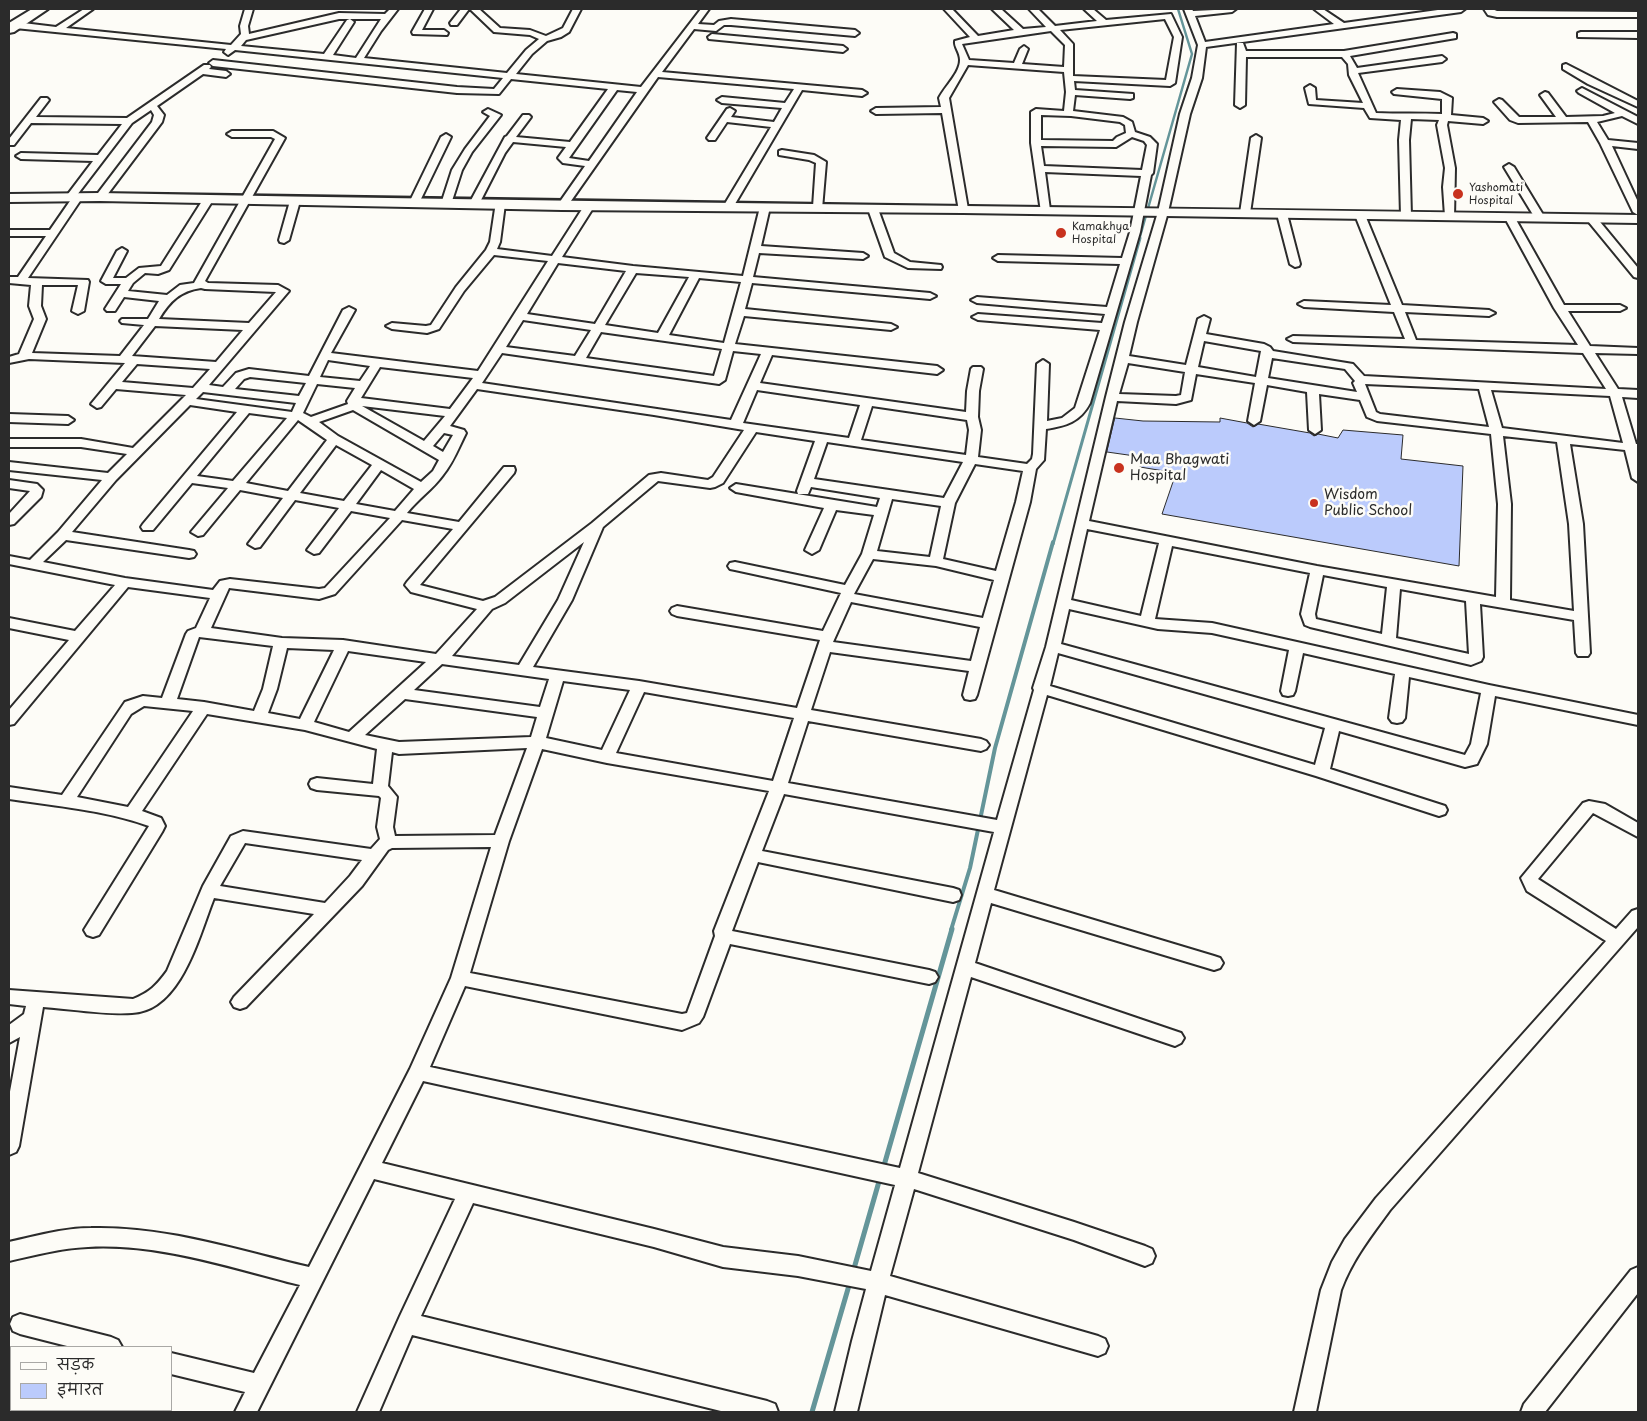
<!DOCTYPE html>
<html>
<head>
<meta charset="utf-8">
<style>
  body { margin:0 }
  #map { position:relative; width:1647px; height:1421px; overflow:hidden; background:#fdfcf7; font-family:"Playpen Sans","Playpen Sans Deva",sans-serif }
  canvas { display:block }
  .frame { position:absolute; inset:0; border:10px solid #2b2b2b; pointer-events:none }
  .legend { position:absolute; left:10px; top:1346px; width:162px; height:65px; box-sizing:border-box; background:#fdfcf7; border:1px solid #a9a8a5; margin:0; padding:6px 9px; list-style:none; font-size:15px; color:#2b2b2b }
  .legend li { display:flex; align-items:center; gap:10px; height:25px }
  .legend b { width:25px; border:1px solid #a9a8a5 }
</style>
</head>
<body>
<div id="map">
<canvas width="1647" height="1421"></canvas>
<div class="frame"></div>
<ul class="legend">
<li><b style="height:6px;background:#fdfcf7"></b>सड़क</li>
<li><b style="height:14px;background:#bbcbfc"></b>इमारत</li>
</ul>
</div>
<script>
const ctx = document.querySelector('canvas').getContext('2d');
ctx.lineJoin = 'round';
function stroke(path, color, width, dash) {
  ctx.strokeStyle = color;
  ctx.lineWidth = width;
  ctx.lineCap = dash ? 'butt' : 'round';
  ctx.setLineDash(dash || []);
  ctx.stroke(path);
}
function fill(path, color) {
  ctx.fillStyle = color;
  ctx.fill(path, 'evenodd');
}
function write(font, color, halo, rows, align = 'center') {
  ctx.font = font + ' "Playpen Sans",sans-serif';
  ctx.lineWidth = 5;
  ctx.setLineDash([]);
  ctx.textBaseline = 'middle';
  ctx.strokeStyle = halo;
  ctx.fillStyle = color;
  for (const [text, x, y, turn = 0] of rows) {
    ctx.save();
    ctx.translate(x, y);
    ctx.rotate((+turn || 0) * Math.PI / 180);
    ctx.textAlign = isNaN(turn) ? turn : align;
    if (halo) ctx.strokeText(text, 0, 0);
    ctx.fillText(text, 0, 0);
    ctx.restore();
  }
}
const streamFar3 = new Path2D(`
  M1139 240 1192 54 1178 9`);
const streamFar2 = new Path2D(`
  M1053 544 1140 238`);
const streamFar1 = new Path2D(`
  M951 930 970 868 995 748 1053 542`);
const stream = new Path2D(`
  M883 1169 952 929
  M853 1272 880 1178
  M812 1412 850 1282`);
const building = new Path2D(`
  M1115 418 1143 421 1220 422V418L1247 423 1253 427 1258 424 1310 433 1314 436 1318 434 1338 438 1343 430 1403 435 1401 459 1463 466 1459 566 1162 514 1176 473 1140 467 1142 457 1107 452Z`);
const minor = new Path2D(`
  M84 9H93L66 28 231 45 241 34 240 26 245 9H253L248 26 249 34 339 13 385 14 390 9H398L381 31 364 58 507 73 526 50 539 39 530 35 494 32 470 9H479L500 28 530 30 546 36 563 28 573 9H581L569 32 561 37 547 41 532 54 516 74 641 87 701 9H709L698 24 714 25 719 21 731 19 855 30 859 33 855 36 731 25H724L716 31 694 29 662 72 862 90 867 93 862 96 802 90 732 209H724L723 207 771 127 727 122 715 140H709L707 138 727 109 730 108 735 111 731 117 774 122 782 108 722 103 717 100 722 97 785 103 794 89 658 77 566 208 562 209 557 206 585 166 563 163 558 158 566 147 513 142 505 153 479 204 474 207 469 204 505 137 507 136 523 115H529L531 117 516 137 570 142 608 89 511 79 499 94 457 93 213 66 209 63 213 60 457 87 494 89 503 78 235 50 228 55 224 52 226 49 15 28 11 25 15 22 56 27ZM339 19H381L356 58 333 55 354 22 350 19 347 20 324 54 241 46 246 40ZM617 90 637 92 589 161 569 158Z
  M425 9H433L422 30H444L448 33 447 35 413 34 412 32Z
  M461 9H469L457 25H451L450 23Z
  M944 9H952L978 36 1014 30 992 9H1001L1023 29 1046 27 1029 9H1038L1055 26 1097 21 1084 9H1093L1106 20 1171 14 1182 37 1175 83 1170 86 1074 81 1075 90 1133 94V98L1130 99 1075 95 1073 111 1123 117 1132 122 1135 132 1150 137 1157 144 1153 173 1151 175 1140 232 1090 403C1080 422 1066 426 1046 429L1044 460 1036 469 1030 502 977 695 975 699 970 700 965 699 963 695 969 671 830 652 811 710 981 739 986 741 989 745 986 749 981 751 808 721 788 783 997 820 1034 690 1033 688 1046 647 1106 397 1125 322 1158 212 1180 114 1192 78 1198 45 1184 9H1192L1193 11 1236 9 1232 12 1195 16 1205 42 1334 24 1314 9H1323L1344 23 1445 9H1465L1461 12 1206 47 1202 78 1190 114 1168 212 1137 322 1129 356 1186 365 1198 319 1204 316 1210 319 1206 334 1264 344 1270 347 1273 351 1353 364 1364 376 1606 389 1583 353 1293 342 1287 339 1293 336 1405 339 1394 312 1304 307 1298 304 1304 301 1391 305 1355 215 1360 212 1365 215 1402 305 1489 310 1495 313 1489 316 1405 312 1416 340 1578 345 1554 308 1505 218 1510 215 1515 218 1564 305H1620L1626 308 1620 311H1568L1590 346 1638 348V354L1595 353 1618 389 1638 390V398L1622 397 1636 444H1638V482L1632 478 1625 450 1570 444 1583 524 1590 653 1588 656H1578L1576 653 1574 620 1480 604 1483 657 1481 661 1471 665 1310 627 1305 625 1301 614 1310 573 1172 546 1155 619 1212 623 1489 685 1638 715V725L1495 696 1487 744 1477 764 1465 767 1339 731 1330 769 1445 806 1447 810 1445 814 1439 816 1316 776 1047 695 994 890 1214 956 1220 958 1223 963 1220 968 1214 970 991 903 975 963 1181 1033 1184 1038 1181 1043 1175 1046 971 977 918 1173 1074 1222 1145 1246 1152 1249 1155 1256 1152 1263 1145 1266 1074 1240 914 1189 890 1276 1098 1336 1105 1339 1108 1346 1105 1353 1098 1356 885 1295 857 1412H835L852 1341 866 1289 798 1276 723 1267 654 1247 473 1203 421 1316 767 1401 775 1404 778 1412H725L412 1335 379 1412H357L400 1316 455 1199 374 1179 257 1412H235L245 1392 171 1374V1353L254 1373 300 1285C231 1268 160 1243 88 1247 62 1248 35 1255 9 1261V1242C36 1236 64 1228 91 1228 165 1226 237 1250 309 1267L410 1069 451 978 491 847 392 848 388 850 362 886 246 1007 240 1009 234 1007 231 1002 234 997 314 914 214 898C199 936 181 1011 132 1013 106 1015 70 1009 43 1007L19 1146 16 1152 9 1155V1097L20 1037 9 1043V1025L24 1014 26 1006 9 1004V990L133 999C150 992 156 986 167 971L203 886 231 836 243 831 371 849 380 839 377 827 381 798 379 796 317 790 311 788 309 784 311 780 317 778 373 784 377 749 305 730 207 714 142 811 161 818 165 826 162 832 99 935 93 937 87 935 84 930 149 826C104 810 56 806 9 799V787L62 795 125 702 143 696 162 698 186 634 188 631 196 628 210 598 128 587 14 724 9 725V710L69 640 9 628V618L75 631 115 585 9 564V556L30 560 58 532 102 480 9 470V462L108 473 127 454 81 447H9V439H81L133 448 186 395 116 389 101 407 97 408 91 404 125 363 29 359 9 363V357L19 354 34 319 29 306 31 285 9 283V277H18L46 236H9V230H50L70 201 65 198 93 161 21 159 16 156 21 153 98 155 122 124 31 123 14 145H9V139L41 98H47L49 100 36 117 127 118 204 65H210L211 67 209 69 226 71 230 74 226 77 203 74 157 106 164 115 162 122 104 199H96L95 197 152 122 154 115 151 110 132 123 77 195 82 198 28 278 88 280 89 282 84 311 78 314 72 311 78 285H42L41 306 46 319 32 353 120 356 144 325 122 323 120 321 122 319H148L159 301 124 297 115 311H107L105 309 121 284H106L101 281 117 251 122 248 127 251 113 278H126L139 268 161 266 204 198H212L213 200 169 270 158 274 145 273 133 283 128 291 167 295 180 285 194 283 275 139 271 137H232L227 134 232 131H273L285 138 205 281 208 283 278 285 289 291 209 385 223 387 236 373 249 369 309 376 343 310 349 307 355 310 331 353 478 371 548 261 494 255 464 291 439 329 427 333 392 329 386 326 392 323 426 326 431 325 456 287 486 250 490 242 496 202H504L505 204 500 242 497 249 552 256 586 203 590 202 595 205 562 257 633 266 743 276 760 207 765 204 770 207 761 246 863 253 868 256 863 259 759 253 753 277 930 293 936 296 930 299 752 283 745 309 891 324 897 327 891 330 744 316 735 344 937 366 943 370 937 374 772 355 760 383 966 412 967 391 971 369 973 367H981L983 369 979 391 978 417 981 430 978 457 1027 464 1032 459 1033 454 1037 364 1043 360 1049 364 1047 421 1062 418 1075 408 1100 330 978 320 972 317 978 314 1102 323 1105 314 977 303 971 300 977 297 1107 307 1120 264 998 261 993 258 998 255 1122 258 1130 232 1141 176 1045 172 1050 210 1045 213 1041 212 1031 143V112L1036 109 1064 111 1066 92 1064 72 968 65 949 98 968 209 967 211H959L942 113 876 114 871 111 876 108 941 107 939 98C945 86 960 73 960 60 960 52 954 47 955 41L970 37ZM1165 19 1174 37 1166 80 1073 76V44L1060 30ZM1051 31 1065 45 1064 67 1022 64 1028 49 1024 46 1020 49 1014 63 969 60 962 44ZM1041 115 1071 116 1120 122 1125 125 1126 133 1117 137 1113 141 1041 140ZM1132 137 1144 141 1147 145 1142 170 1044 166 1041 146 1116 147ZM558 263 626 271 595 324 527 314ZM636 273 689 277 658 333 605 325ZM699 278 741 282 724 343 669 335ZM201 288 205 289 276 292 249 323 159 319C170 301 180 291 201 288ZM523 320 591 330 575 356 506 347ZM155 326 243 330 216 362 132 356ZM601 332 722 349 714 376 586 358ZM1204 341 1261 351 1256 377 1198 367ZM733 351 761 354 731 420 482 383 502 353 719 384 725 380ZM1272 358 1345 369 1355 381 1353 383 1357 392 1268 378ZM328 360 370 366 360 381 320 377ZM1128 363 1185 372 1181 395 1176 396 1119 394ZM137 364 210 369 193 388 122 382ZM380 367 473 378 450 409 361 398ZM1196 374 1255 383 1248 421 1254 425 1260 421 1267 385 1307 392 1309 430 1315 434 1321 430 1319 394 1360 400 1367 417 1377 421 1491 434 1498 504 1496 597 1317 566 1089 521 1117 401 1176 404 1191 400ZM250 377 306 383 299 396 235 389 244 379ZM317 384 355 388 347 401 348 404 311 417 303 413ZM1365 384 1479 389 1489 427 1380 414 1376 412ZM477 389 654 415 744 430 713 477 708 480 661 473 649 475 592 523 495 597 483 601 420 585 514 473 515 470 514 467H504L459 522 407 513C418 499 433 489 443 475 453 463 459 447 466 433L464 430 450 426ZM757 390 860 405 849 438 743 423ZM1491 390 1610 396 1623 443 1502 428ZM203 392 296 403 292 412 196 399ZM190 405 237 412 143 524 141 527 143 530H153L192 483 228 488 191 532 198 536 203 535 240 490 283 498 248 544 255 548 260 547 295 500 339 508 307 550 314 554 319 553 351 511 390 518 325 588 319 589 230 579 220 581 213 590 125 578 43 562 66 540 189 558 194 557 196 554 194 551 189 550 72 532 116 480ZM362 406 445 416 424 441ZM872 406 967 420 969 430 966 455 861 440ZM353 410 439 460 433 471 421 482 338 436 319 422ZM249 413 287 418 233 481 197 476ZM298 420 327 440 288 491 246 483ZM756 432 815 441 797 491 798 494H808L811 487 880 498 877 507 736 484 730 488 736 492 824 508 805 550 812 554 819 550 836 510 874 515 862 554 845 585 735 562 730 563 728 566 730 569 735 570 841 593 823 631 677 606 672 608 670 611 672 614 677 616 820 640 797 708 639 681 533 667 572 600 603 527 658 481 710 488 715 487 723 483ZM444 433 453 435 443 452 433 446ZM1503 436 1557 442 1569 524 1574 611 1510 600 1511 504ZM827 442 963 462 944 498 814 479ZM336 445 372 465 344 501 300 493ZM975 464 1023 471 1016 502 996 571 943 559 955 503ZM381 470 414 489 395 511 356 504ZM892 499 941 506 930 557 877 551ZM402 520 453 529 407 582 405 585 411 592 477 609 436 654 343 640 282 638 211 628 229 588 319 599 335 594ZM1087 529 1159 543 1141 616 1071 600ZM584 542 558 600 519 665 452 656 492 609 505 603ZM873 559 936 566 994 580 983 618 854 594ZM1323 575 1387 587 1382 634 1316 619 1315 614ZM1400 589 1466 601 1469 654 1396 638ZM851 602 980 627 971 661 833 642ZM1069 609 1158 629 1212 633 1289 650 1281 691 1283 695 1288 696 1293 695 1295 691 1303 653 1395 674 1389 718 1392 722 1397 723 1402 722 1405 718 1409 677 1481 693 1471 744 1465 755 1061 644ZM199 637 273 646 263 689 254 711 204 702 177 699ZM287 648 334 650 300 719 268 713 277 689ZM348 651 426 662 349 732 314 722ZM1058 653 1325 728 1315 765 1050 686ZM442 664 549 679 540 707 414 690ZM563 681 630 690 602 750 546 738ZM644 692 794 718 773 781 616 753ZM405 699 537 717 531 737 399 742 365 735ZM144 706 193 711 128 807 77 797 131 714ZM527 748 495 835 395 836 393 827 397 797 388 786 392 752 399 754ZM542 749 607 763 769 791 714 931 715 936 687 1013 682 1014 470 973 509 841ZM784 794 994 832 900 1168 430 1067 465 986 682 1030 699 1023 703 1017 730 944 929 984 935 982 938 977 935 972 929 970 732 931 758 862 953 902 959 900 961 895 959 890 953 888 762 851ZM245 843 362 860 350 876 325 903 220 886ZM423 1081 895 1185 871 1271 798 1256 723 1247 654 1229 382 1163Z
  M1484 9H1492L1497 11 1638 12V17H1497L1488 15Z
  M1581 32H1638V38L1578 37V33Z
  M1453 33 1456 34V38L1350 56 1357 68 1442 56 1446 59 1442 62 1358 73 1376 113C1398 114 1420 113 1442 114V99L1394 94 1392 92 1397 89 1440 92 1452 98 1451 115 1483 118 1488 121 1483 124 1448 121 1447 125 1455 168 1454 218H1446L1445 216 1443 187 1445 168 1437 125 1439 120 1411 119 1409 140 1411 216 1406 219 1401 216 1399 140 1401 120 1370 118 1364 108 1309 104 1305 88 1310 85 1315 88 1316 100 1363 103 1349 75 1348 64 1342 57H1246L1245 105 1240 108 1235 105 1237 43H1243L1246 51H1344Z
  M712 34 843 46 847 49 843 52 709 39 708 37Z
  M1566 64 1638 101V107L1588 84 1563 69V65Z
  M1582 88 1638 117V124L1622 116 1597 122 1608 140 1638 143V149L1612 146 1638 202V215L1633 212 1600 143 1588 122 1518 123 1510 120 1494 102 1499 99 1502 100 1519 117H1556L1540 95 1545 92 1548 93 1566 117 1603 116 1615 113 1579 93 1577 91Z
  M488 109 501 115 472 152 462 170 451 204 450 206H442L441 204 452 170 465 149 490 116 483 112Z
  M446 134 451 137 419 203 418 205H410L409 203 441 137Z
  M1256 135 1261 138 1250 213 1245 216 1240 213 1251 138Z
  M782 150 814 155 826 162 822 209H814L813 207 816 163 809 160 779 155V151Z
  M1509 164 1514 167 1545 218 1544 220 1540 221 1535 218 1504 167Z
  M295 198 300 201 289 240 284 243 280 242 279 240 290 201Z
  M873 206 878 209 894 253 910 262 941 265 942 267 941 269 908 268 885 257 868 209Z
  M1282 211 1287 214 1300 264 1299 266 1295 267 1290 264 1277 214Z
  M1592 216 1596 217 1638 268V278L1634 277 1588 221 1587 219Z
  M9 414 68 416 74 420 68 424 9 422Z
  M9 480 37 484 43 490 41 497 14 524 9 525V514L30 491 9 488Z
  M1589 801 1605 804 1638 823V837L1593 813 1538 879 1616 929 1632 911 1638 909V927L1390 1210C1371 1236 1352 1260 1341 1290L1316 1412H1294L1321 1290 1332 1262 1345 1239 1376 1198 1606 941 1527 891 1521 878 1583 803Z
  M1638 1267V1293L1545 1412H1521L1524 1404 1631 1270Z
  M20 1314 111 1337 118 1340 122 1347H71L20 1334 13 1331 10 1324 13 1317Z`);
const secondary = new Path2D(`
  M100 193C613 203 1125 207 1638 215V223L963 213 562 210 100 201 9 202V194Z`);
const trunk = new Path2D(`
  M32 9H48L14 32 9 33V23Z`);
const markers = [
  [1458,194,6,"#c8321e"],
  [1061,233,6,"#c8321e"],
  [1119,468,6,"#c8321e"],
  [1314,503,5,"#c8321e"]
];
const farPoinames = [
  ["Yashomati",1469,188],
  ["Hospital",1469,201],
  ["Kamakhya",1072,227],
  ["Hospital",1072,240]
];
const poiNames = [
  ["Maa Bhagwati",1130,460],
  ["Hospital",1130,476],
  ["Wisdom",1324,495],
  ["Public School",1324,511]
];
stroke(streamFar3, '#649599', 2.5);
stroke(streamFar2, '#649599', 3);
stroke(streamFar1, '#649599', 4);
stroke(stream, '#649599', 5);
fill(building, '#bbcbfc');
stroke(building, '#2b2b2b', 1);
stroke(minor, '#2b2b2b', 4);
stroke(secondary, '#2b2b2b', 4);
stroke(trunk, '#2b2b2b', 4);
fill(minor, '#fdfcf7');
fill(secondary, '#fdfcf7');
fill(trunk, '#fdfcf7');
for (const [x, y, r, color] of markers) {
  const dot = new Path2D();
  dot.arc(x, y, r, 0, 2 * Math.PI);
  ctx.fillStyle = color;
  ctx.fill(dot);
  stroke(dot, '#fdfcf7', 2);
}
write('11px', '#2b2b2b', '#fdfcf7', farPoinames, 'left');
write('14px', '#2b2b2b', '#fdfcf7', poiNames, 'left');
</script>
</body>
</html>
